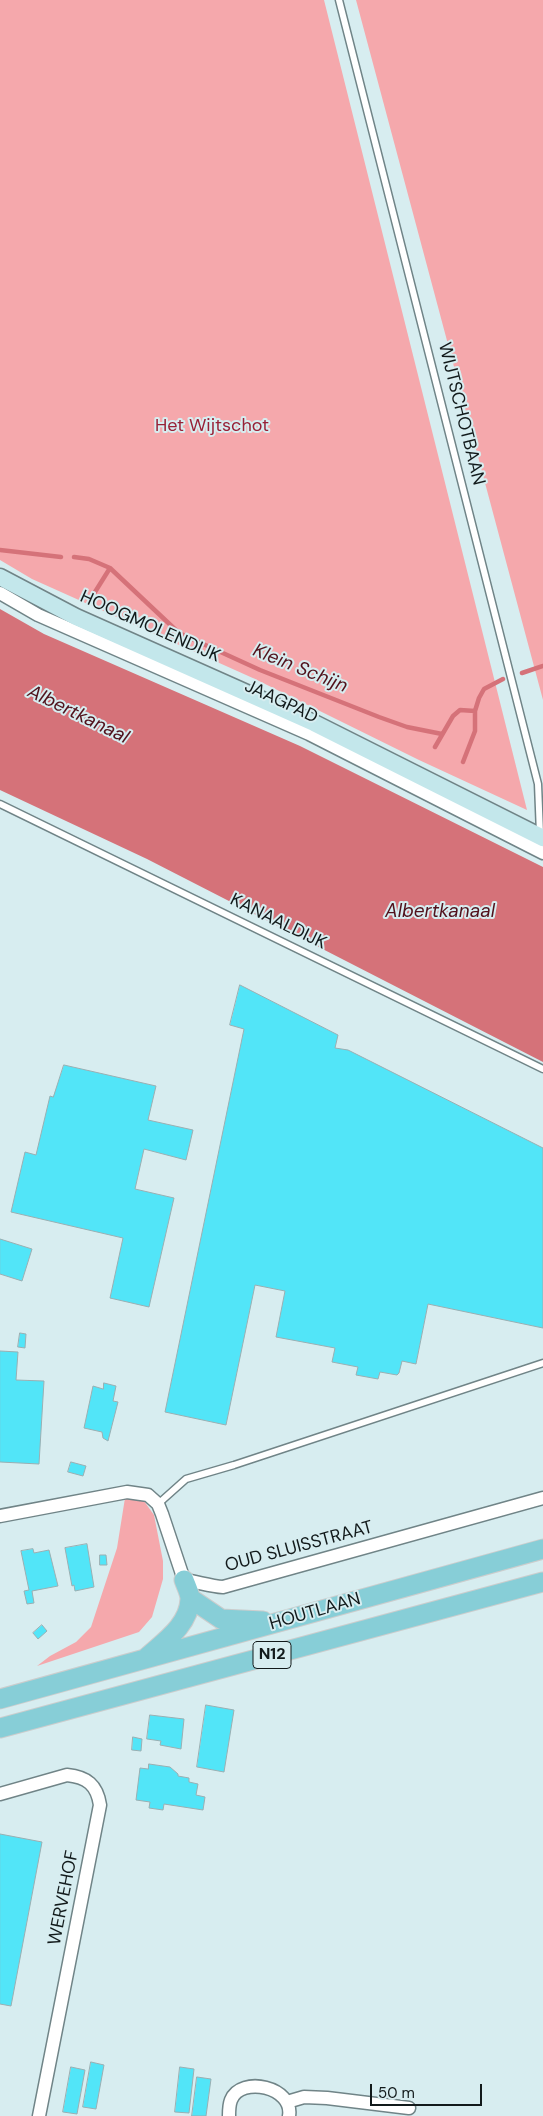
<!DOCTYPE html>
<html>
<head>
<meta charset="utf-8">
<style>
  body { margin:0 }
  #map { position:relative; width:543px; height:2116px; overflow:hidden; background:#d7edf0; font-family:"DM Sans",sans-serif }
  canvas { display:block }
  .scale { position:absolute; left:370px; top:2084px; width:112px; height:22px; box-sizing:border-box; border:2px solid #121a1b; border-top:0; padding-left:6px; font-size:15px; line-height:18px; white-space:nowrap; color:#121a1b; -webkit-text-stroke:4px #d7edf0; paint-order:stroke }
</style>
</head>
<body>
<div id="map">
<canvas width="543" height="2116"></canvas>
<div class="scale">50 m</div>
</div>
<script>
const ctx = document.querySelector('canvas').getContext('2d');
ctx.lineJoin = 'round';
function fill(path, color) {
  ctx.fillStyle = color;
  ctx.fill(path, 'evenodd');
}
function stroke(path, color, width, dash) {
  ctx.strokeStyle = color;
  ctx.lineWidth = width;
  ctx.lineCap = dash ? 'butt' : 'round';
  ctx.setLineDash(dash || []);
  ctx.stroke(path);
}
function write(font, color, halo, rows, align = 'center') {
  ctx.font = font + ' "DM Sans",sans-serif';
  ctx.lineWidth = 4;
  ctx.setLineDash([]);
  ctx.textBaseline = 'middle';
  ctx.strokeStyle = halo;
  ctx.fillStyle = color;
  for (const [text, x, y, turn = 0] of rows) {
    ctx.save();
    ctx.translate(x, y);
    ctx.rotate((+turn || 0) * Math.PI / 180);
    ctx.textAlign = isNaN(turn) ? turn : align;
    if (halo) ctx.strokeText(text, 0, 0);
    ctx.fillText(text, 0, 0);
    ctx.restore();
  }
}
const green = new Path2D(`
  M0 0H324L527 810 419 760 255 679 32 579 0 560Z
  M356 0H543V700Z
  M125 1498H136L144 1501 154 1515 163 1561V1579L152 1617 139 1632 37 1666 50 1656 76 1642 91 1627 117 1548Z`);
const water = new Path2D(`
  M0 609 44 634 300 746 543 867V1062L147 859 0 790Z`);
const stream = new Path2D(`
  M0 550 61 557
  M74 557 89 559 110 568
  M95 592 110 568 179 633 260 670 379 717 407 727 442 734
  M522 673 543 666
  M435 747 453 716 460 710 475 711
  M463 762 475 731V711L479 698 484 689 503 679`);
const building = new Path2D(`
  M240 985 338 1035 335 1048 348 1050 543 1148V1328L428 1304 416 1364 402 1361 399 1373 397 1375 380 1372 378 1379 356 1375 358 1367 332 1362 335 1348 276 1337 285 1291 255 1285 226 1425 165 1412 244 1029 230 1025Z
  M64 1065 156 1086 148 1120 193 1130 186 1160 144 1149 135 1189 174 1198 149 1307 110 1298 123 1238 11 1212 25 1152 36 1155 50 1096 53 1097Z
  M0 1239 32 1249 22 1281 0 1274Z
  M20 1333 26 1334 25 1348 18 1347Z
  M0 1351 18 1352 16 1380 44 1381 39 1464 0 1462Z
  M104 1383 116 1386 113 1401 118 1402 108 1441 103 1438 102 1432 84 1428 93 1386 103 1389Z
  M71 1462 86 1466 83 1476 68 1472Z
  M87 1544 94 1587 75 1591 74 1585 72 1586 65 1548Z
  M33 1549 34 1553 49 1550 58 1586 32 1591 34 1603 27 1604 24 1591 29 1590 21 1551Z
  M100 1555H106L107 1565H100Z
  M42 1625 47 1631 38 1639 33 1633Z
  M206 1705 234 1710 224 1772 197 1767Z
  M150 1715 184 1719 181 1749 160 1745 161 1741 147 1739Z
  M133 1737 142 1739 141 1751 132 1750Z
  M149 1764 170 1767 178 1774V1776L189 1778V1782L198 1784 196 1795 205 1797 203 1810 164 1804 163 1810 149 1808 150 1802 136 1800 140 1768 148 1769Z
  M0 1834 42 1842 11 2006 0 2004Z
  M91 2062 104 2065 96 2109 83 2107Z
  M71 2067 85 2070 77 2114 63 2112Z
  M180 2067 194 2069 189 2113 175 2112Z
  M197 2077 211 2079 206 2116H192Z`);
const lane = new Path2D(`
  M339 0 538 784 540 834
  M0 804 543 1069
  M158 1504 186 1479 234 1465 543 1363`);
const street = new Path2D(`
  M0 593 38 615 309 734 543 853
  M0 1516 127 1492 148 1495 158 1504 162 1514 184 1580C198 1582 210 1586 223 1587L543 1498
  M0 1794 67 1775C87 1777 97 1785 100 1805L39 2116
  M287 2102 304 2097 327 2098 409 2108
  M229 2116C229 2111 229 2105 231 2100 241 2075 294 2087 289 2116`);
const secondary = new Path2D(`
  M0 577 76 617 314 723 543 838`);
const primary = new Path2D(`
  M190 1598 221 1619 263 1621
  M147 1657C165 1641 189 1625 190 1599 190 1593 186 1586 184 1580
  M0 1699 543 1549
  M0 1728 543 1582`);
const shields = [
  [272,1655,38]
];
const shieldNames = [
  ["N12",272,1655]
];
const streetNames = [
  ["WIJTSCHOTBAAN",461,414,76],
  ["HOOGMOLENDIJK",150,627,24],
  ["JAAGPAD",281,702,25],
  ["KANAALDIJK",278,922,26],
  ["OUD SLUISSTRAAT",299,1547,-15],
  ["HOUTLAAN",315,1612,-16],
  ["WERVEHOF",64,1898,-79]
];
const parkNames = [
  ["Het Wijtschot",212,426]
];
const waterNames = [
  ["Klein Schijn",300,669,22],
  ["Albertkanaal",78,715,26],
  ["Albertkanaal",440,912]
];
fill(green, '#f5a8ac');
fill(water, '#d57279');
stroke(stream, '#d57279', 4.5);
fill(building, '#52e5f8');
stroke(building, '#9aafb2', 1);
stroke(lane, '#708487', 9);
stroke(street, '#708487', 15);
stroke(secondary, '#708487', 19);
stroke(primary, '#cbcdcd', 21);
stroke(lane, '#fff', 6);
stroke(street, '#fff', 12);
stroke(secondary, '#c3e7eb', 16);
stroke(primary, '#87ced7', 19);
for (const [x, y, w] of shields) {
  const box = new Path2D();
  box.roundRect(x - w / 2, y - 13.5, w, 27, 4);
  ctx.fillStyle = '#d7edf0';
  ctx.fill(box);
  stroke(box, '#121a1b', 1);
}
write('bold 16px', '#121a1b', null, shieldNames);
write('18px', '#121a1b', '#d7edf0', streetNames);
write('18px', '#982137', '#d7edf0', parkNames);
write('italic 19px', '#51121c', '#d7edf0', waterNames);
</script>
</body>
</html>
